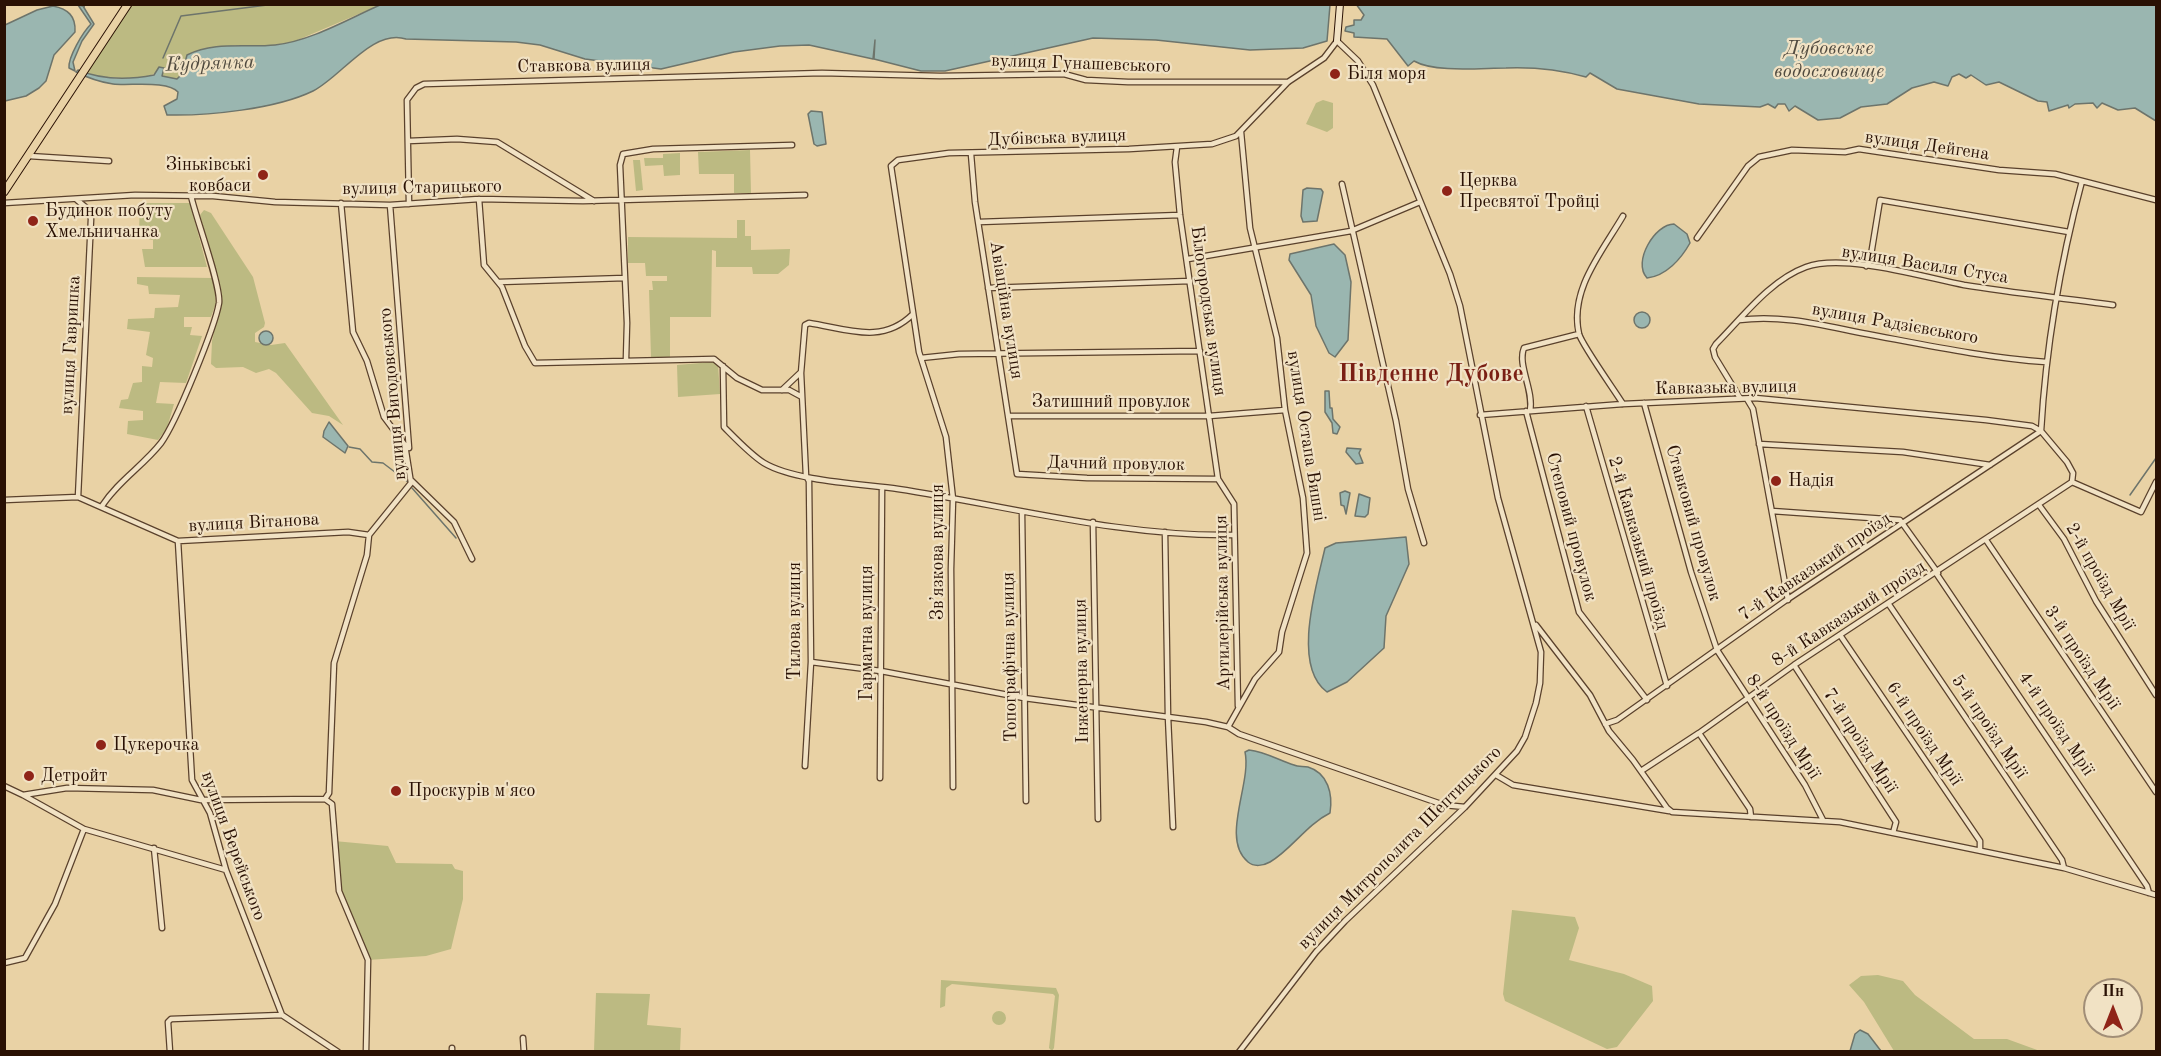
<!DOCTYPE html>
<html>
<head>
<meta charset="utf-8">
<style>
  body { margin:0 }
  #map { position:relative; width:2161px; height:1056px; overflow:hidden; background:#e9d2a5; font-family:"Old Standard TT",serif }
  canvas { display:block }
  .frame { position:absolute; inset:0; border:6px solid #2a1104; pointer-events:none }
  .north { position:absolute; left:2083px; top:978px; width:60px; height:60px; box-sizing:border-box; background:#f1e2c4; border:2px solid #a18e77; border-radius:50%; rotate:0deg; font-size:16px; font-weight:700; line-height:24px; text-align:center; color:#2a1104 }
  .north::after { content:''; display:block; margin:auto; width:21px; height:27px; background:#8f2418; clip-path:polygon(50% 0,100% 100%,50% 72%,0 100%) }
</style>
</head>
<body>
<div id="map">
<canvas width="2161" height="1056"></canvas>
<div class="frame"></div>
<div class="north">Пн</div>
</div>
<script>
const ctx = document.querySelector('canvas').getContext('2d');
ctx.lineJoin = 'round';
function fill(path, color) {
  ctx.fillStyle = color;
  ctx.fill(path, 'evenodd');
}
function stroke(path, color, width, dash) {
  ctx.strokeStyle = color;
  ctx.lineWidth = width;
  ctx.lineCap = dash ? 'butt' : 'round';
  ctx.setLineDash(dash || []);
  ctx.stroke(path);
}
function write(font, color, halo, rows, align = 'center') {
  ctx.font = font + ' "Old Standard TT",serif';
  ctx.lineWidth = 4.5;
  ctx.setLineDash([]);
  ctx.textBaseline = 'middle';
  ctx.strokeStyle = halo;
  ctx.fillStyle = color;
  for (const [text, x, y, turn = 0] of rows) {
    ctx.save();
    ctx.translate(x, y);
    ctx.rotate((+turn || 0) * Math.PI / 180);
    ctx.textAlign = isNaN(turn) ? turn : align;
    if (halo) ctx.strokeText(text, 0, 0);
    ctx.fillText(text, 0, 0);
    ctx.restore();
  }
}
const green = new Path2D(`
  M131 5H380L293 42 274 45H235L184 61 182 74 177 79 164 77 157 71C150 82 98 78 86 73Z
  M1323 100 1333 103V128L1327 132 1306 124 1316 103Z
  M750 150 751 193H734V174H699L698 152Z
  M680 153V175L664 176 663 165 645 166 644 158H663V154Z
  M633 160H640L643 190 636 191Z
  M140 203H190L207 267H145L142 249H153V240L148 239 147 231H139Z
  M204 210 211 213 253 277 265 323 264 327 255 333V342L271 345 285 343 343 425 329 416 312 413 276 373 269 369 256 373 243 367 216 368 211 364 212 341 222 296 200 215Z
  M737 220H745V236H751V250L790 249 789 265 778 274H753L752 267H716V251L712 250 711 317H670V357H651L649 290H653L652 281H667V276H646L645 263H628V237L737 238Z
  M137 277 213 278 216 303 211 317H184V327H192L190 335 202 336 186 383 160 382 156 403 174 404 167 428 158 440 127 434 128 421 143 420V411L119 408 121 400 128 399 133 383 142 382V366L152 367 153 358 146 355 150 332 127 329 128 319 154 318 155 308 178 307 180 295 149 294 148 286 137 284Z
  M712 362 718 364 720 394 678 397 677 365Z
  M334 841 388 846 396 863 452 864 455 869 463 871V899L451 949 426 956 368 960 339 891Z
  M1512 910 1575 917 1579 928 1569 960 1624 974 1652 986 1653 1001 1617 1047 1607 1049 1505 1001 1503 994Z
  M1878 975 1903 981 1915 995 1974 1039H2007L2040 1051H1894L1864 1002 1849 985 1861 976Z
  M941 980 1056 988 1059 995 1054 1048 1052 1051 1049 1048 1055 996 1053 994 952 984 946 988 945 1006 940 1008Z
  M596 993 650 994 647 1025 681 1028 680 1051H594Z
  M992 1018a7 7 0 1 1 14 0a7 7 0 1 1-14 0Z`);
const water = new Path2D(`
  M1356 4 2156 5V121L2135 108 2118 110 2102 103 2097 108 2093 103 2075 104 2069 108 2068 105 2049 111 2047 102 2038 101 1999 82 1986 85 1971 75 1966 78 1959 74 1952 77 1948 86 1934 82 1912 88 1887 104 1861 107 1840 118 1818 120 1795 106 1789 111 1785 104H1778L1775 108 1768 104 1760 107 1699 104 1617 89 1590 73 1586 77C1561 70 1532 67 1506 68 1481 68 1435 73 1414 61L1408 66 1387 39 1354 37V33L1345 31 1346 27 1354 25V20H1361L1364 15Z
  M78 5 83 6 94 24 82 41 73 62 75 71 69 68C68 57 83 32 91 24Z
  M380 5H1330L1327 41 1303 48 1250 50 1156 40 1093 38 945 71H921L874 59 875 40 873 59 809 45 780 46 734 52 661 69 585 59 540 45 516 42 406 39C373 28 341 77 313 91 276 109 208 116 167 115L164 106 177 99 178 92C168 80 129 86 113 84 99 82 88 78 76 72L78 70C102 80 128 80 154 75L159 67 164 68 162 76 177 79 182 74 187 55C215 41 246 48 275 45 311 41 348 19 380 5Z
  M53 6C68 9 76 16 75 32L54 55 46 81 39 88 26 96 5 101V25L37 10Z
  M811 111 822 112 826 144 817 146 814 144 808 114Z
  M1307 188 1321 189 1323 192 1317 221 1303 222 1301 216 1303 190Z
  M1674 224 1687 234 1690 243C1681 259 1666 276 1647 278 1632 262 1655 224 1674 224Z
  M1334 244 1345 255 1351 282 1348 340 1335 357 1329 353 1316 326 1311 295 1289 260 1290 254Z
  M1634 320a8 8 0 1 1 16 0a8 8 0 1 1-16 0Z
  M259 338a7 7 0 1 1 14 0a7 7 0 1 1-14 0Z
  M1325 391H1329L1330 408H1332L1333 419 1340 427 1337 434 1333 433 1332 423 1325 412Z
  M329 422 348 446 345 453 323 437 324 431Z
  M1347 448 1361 449 1359 453 1363 463 1356 464 1346 452Z
  M1345 491 1350 493 1346 514 1344 506 1341 505 1340 493Z
  M1359 494 1370 498 1368 514 1365 517 1355 516Z
  M1406 537 1409 564 1386 616 1384 648 1347 682 1327 692C1291 666 1317 584 1325 548L1336 543Z
  M1249 750C1266 752 1278 760 1294 765 1298 767 1303 766 1308 767 1328 773 1333 794 1330 813 1306 825 1292 849 1270 862 1263 866 1254 867 1248 862 1220 839 1252 783 1245 752Z
  M1860 1030 1868 1034 1881 1051H1850L1855 1034Z`);
const stream = new Path2D(`
  M84 7 85 4
  M163 58 181 16 275 4
  M349 447 360 449 372 462 383 463 408 482
  M412 488 456 538
  M2130 495 2156 458`);
const street = new Path2D(`
  M408 141 457 139 497 142 594 201
  M1177 147 1175 162 1180 215 1218 479 1234 504 1238 706
  M971 154 975 202 1017 474 1087 478 1218 479
  M29 156 109 161
  M1342 184 1396 421 1408 489 1424 543
  M479 199 484 265 502 287 525 346 535 363 714 359 737 378 762 390H789L802 397
  M77 200 89 210 91 219 78 497
  M4 203 135 195 213 196 275 202 390 205 479 199 583 201 805 195
  M341 203 353 332 367 361 384 417 405 445 411 483 369 535 367 555 334 663 329 793 325 799 332 804 339 891 368 960 366 1052
  M409 204 407 100 416 88 424 84 822 73 940 76 1064 74 1086 80 1128 82H1288
  M390 205 409 448
  M1623 216C1602 252 1569 290 1579 334 1582 345 1615 391 1623 404
  M979 222 1180 215
  M1697 238 1748 166 1759 157 1792 150 1845 152 1859 149 1999 170 2055 174 2156 200
  M1188 259 1351 231 1420 202
  M1866 266 1870 261 1880 200 2069 232
  M499 282 625 278
  M988 288 1190 281
  M1739 320C1783 314 1825 326 1867 334 1926 345 1987 358 2046 362
  M921 358 959 354 1200 351
  M626 359 627 323 620 165 623 154 653 149 792 145
  M723 366 724 427C735 438 751 455 764 463 794 481 862 484 898 489 1009 506 1121 537 1234 535
  M782 390 800 373
  M1740 398 1715 357 1713 349 1716 344C1742 318 1770 280 1806 267 1844 253 1923 277 1964 285 2013 293 2063 298 2113 305
  M1747 399 1753 409 1788 600
  M1644 403 1691 572 1717 650 1805 785 1823 820
  M1586 406 1667 686
  M1526 411 1579 612 1647 700
  M1530 411C1534 390 1517 365 1524 348L1579 334
  M1480 415 1623 404 1755 398 1986 420 2032 426 2041 431 2067 462 2073 473 2072 482
  M1008 416H1209L1285 410
  M2041 431C2046 345 2060 264 2082 181
  M1759 444 1903 452 1990 465
  M411 480 454 522 472 559
  M2072 482 2141 512 2156 482
  M4 500 78 497 178 541 348 532 369 535
  M2039 505 2064 539 2096 601 2156 695
  M102 506C118 481 143 466 161 443 176 423 215 327 219 303 221 286 196 218 191 196
  M1772 511 1900 520 1938 573
  M1022 513 1026 801
  M1093 522 1098 819
  M1165 532 1168 717 1173 827
  M1986 540 2156 792
  M178 541 192 780 210 813 226 870 282 1015 338 1052
  M1936 573 2147 886 2149 893
  M1888 603 2062 860 2064 868
  M1536 625 1590 695 1609 731 1633 760 1667 808 1672 812 1840 822 2064 868 2156 895
  M1840 635 1980 841V850
  M811 662 881 671 1024 698 1206 722 1228 727 1239 734 1444 805 1465 807
  M1794 665 1896 822 1893 833
  M1605 724 1617 720 1785 601 2041 431
  M1228 727 1255 679 1279 652 1282 632 1307 553 1303 498 1285 410 1277 338 1250 228 1241 132
  M1699 733 1750 809 1751 817
  M805 766 811 662 809 481 806 476 801 373 805 325 809 323C847 329 882 345 913 314
  M1641 771 1699 733 1794 665 2072 482
  M1496 775 1513 785 1669 811
  M880 778 882 487
  M4 786 23 795 67 788 153 790 201 800 325 799
  M953 787 951 569 953 499 946 437 919 352 891 166 898 160 949 153 1129 149 1212 144 1236 136 1288 82 1324 58 1337 41 1358 61 1373 85 1450 274 1460 306 1498 498 1541 652 1540 683 1536 703 1525 737 1517 751 1465 807 1345 921 1316 952 1239 1052
  M23 795 84 829 226 870
  M154 848 162 928
  M4 963 25 958 55 904 84 829
  M523 1038 524 1052
  M170 1052 168 1022 171 1019 282 1015
  M452 1052V1048`);
const secondary = new Path2D(`
  M1337 41 1340 4`);
const primary = new Path2D(`
  M4 192 128 4`);
const markers = [
  [1335,74,6,"#8f2418"],
  [263,175,6,"#8f2418"],
  [1447,191,6,"#8f2418"],
  [33,221,6,"#8f2418"],
  [1776,481,6,"#8f2418"],
  [101,745,6,"#8f2418"],
  [29,776,6,"#8f2418"],
  [396,791,6,"#8f2418"]
];
const streetNames = [
  ["вулиця Гунашевського",1081,64,2],
  ["Ставкова вулиця",584,66,-1],
  ["Дубівська вулиця",1057,138,-2],
  ["вулиця Дейгена",1927,146,8],
  ["вулиця Старицького",422,188,-1],
  ["вулиця Василя Стуса",1925,265,9],
  ["Авіаційна вулиця",1006,310,81],
  ["Білогородська вулиця",1208,311,82],
  ["вулиця Радзієвського",1895,324,10],
  ["вулиця Гавришка",71,345,-87],
  ["Кавказька вулиця",1726,388,-1],
  ["вулиця Вигодовського",393,394,-95],
  ["Затишний провулок",1111,402],
  ["вулиця Остапа Вишні",1306,436,81],
  ["Дачний провулок",1116,464,1],
  ["вулиця Вітанова",254,523,-3],
  ["Ставковий провулок",1693,523,74],
  ["Степовий провулок",1571,527,75],
  ["2-й Кавказький проїзд",1638,543,74],
  ["Звʼязкова вулиця",938,552,-90],
  ["7-й Кавказький проїзд",1815,567,-34],
  ["2-й проїзд Мрії",2100,577,60],
  ["Артилерійська вулиця",1223,603,-91],
  ["8-й Кавказький проїзд",1849,614,-33],
  ["Тилова вулиця",795,621,-90],
  ["Гарматна вулиця",867,633,-90],
  ["Топографічна вулиця",1010,657,-91],
  ["3-й проїзд Мрії",2082,658,56],
  ["Інженерна вулиця",1082,671,-91],
  ["4-й проїзд Мрії",2056,724,56],
  ["8-й проїзд Мрії",1783,727,57],
  ["5-й проїзд Мрії",1989,727,56],
  ["6-й проїзд Мрії",1924,734,56],
  ["7-й проїзд Мрії",1860,741,57],
  ["вулиця Верейського",233,846,70],
  ["вулиця Митрополита Шептицького",1400,848,-45]
];
const poiNames = [
  ["Біля моря",1347,74],
  ["Зіньківські",251,165,"right"],
  ["ковбаси",251,186,"right"],
  ["Церква",1459,181],
  ["Пресвятої Тройці",1459,202],
  ["Будинок побуту",45,211],
  ["Хмельничанка",45,232],
  ["Надія",1788,481],
  ["Цукерочка",113,745],
  ["Детройт",41,776],
  ["Проскурів м'ясо",408,791]
];
const waterNames = [
  ["Дубовське",1829,49],
  ["водосховище",1829,72],
  ["Кудрянка",210,64,-2]
];
const districtNames = [
  ["Південне Дубове",1431,375]
];
fill(green, '#bcba82');
fill(water, '#9ab6b0');
stroke(water, '#6d746b', 1.5);
stroke(stream, '#6d746b', 1.5);
stroke(street, '#5a412c', 7);
stroke(secondary, '#2a1104', 8);
stroke(primary, '#2a1104', 9);
stroke(street, '#f1e2c4', 4.5);
stroke(secondary, '#f1e2c4', 6);
stroke(primary, '#e9d2a5', 7);
for (const [x, y, r, color] of markers) {
  const dot = new Path2D();
  dot.arc(x, y, r, 0, 2 * Math.PI);
  ctx.fillStyle = color;
  ctx.fill(dot);
  stroke(dot, '#f1e2c4', 2);
}
write('18px', '#2a1104', '#f1e2c4', streetNames);
write('18px', '#2a1104', '#f1e2c4', poiNames, 'left');
write('italic 20px', '#514b40', '#f1e2c4', waterNames);
write('bold 24px', '#7a1f14', '#f1e2c4', districtNames);
</script>
</body>
</html>
